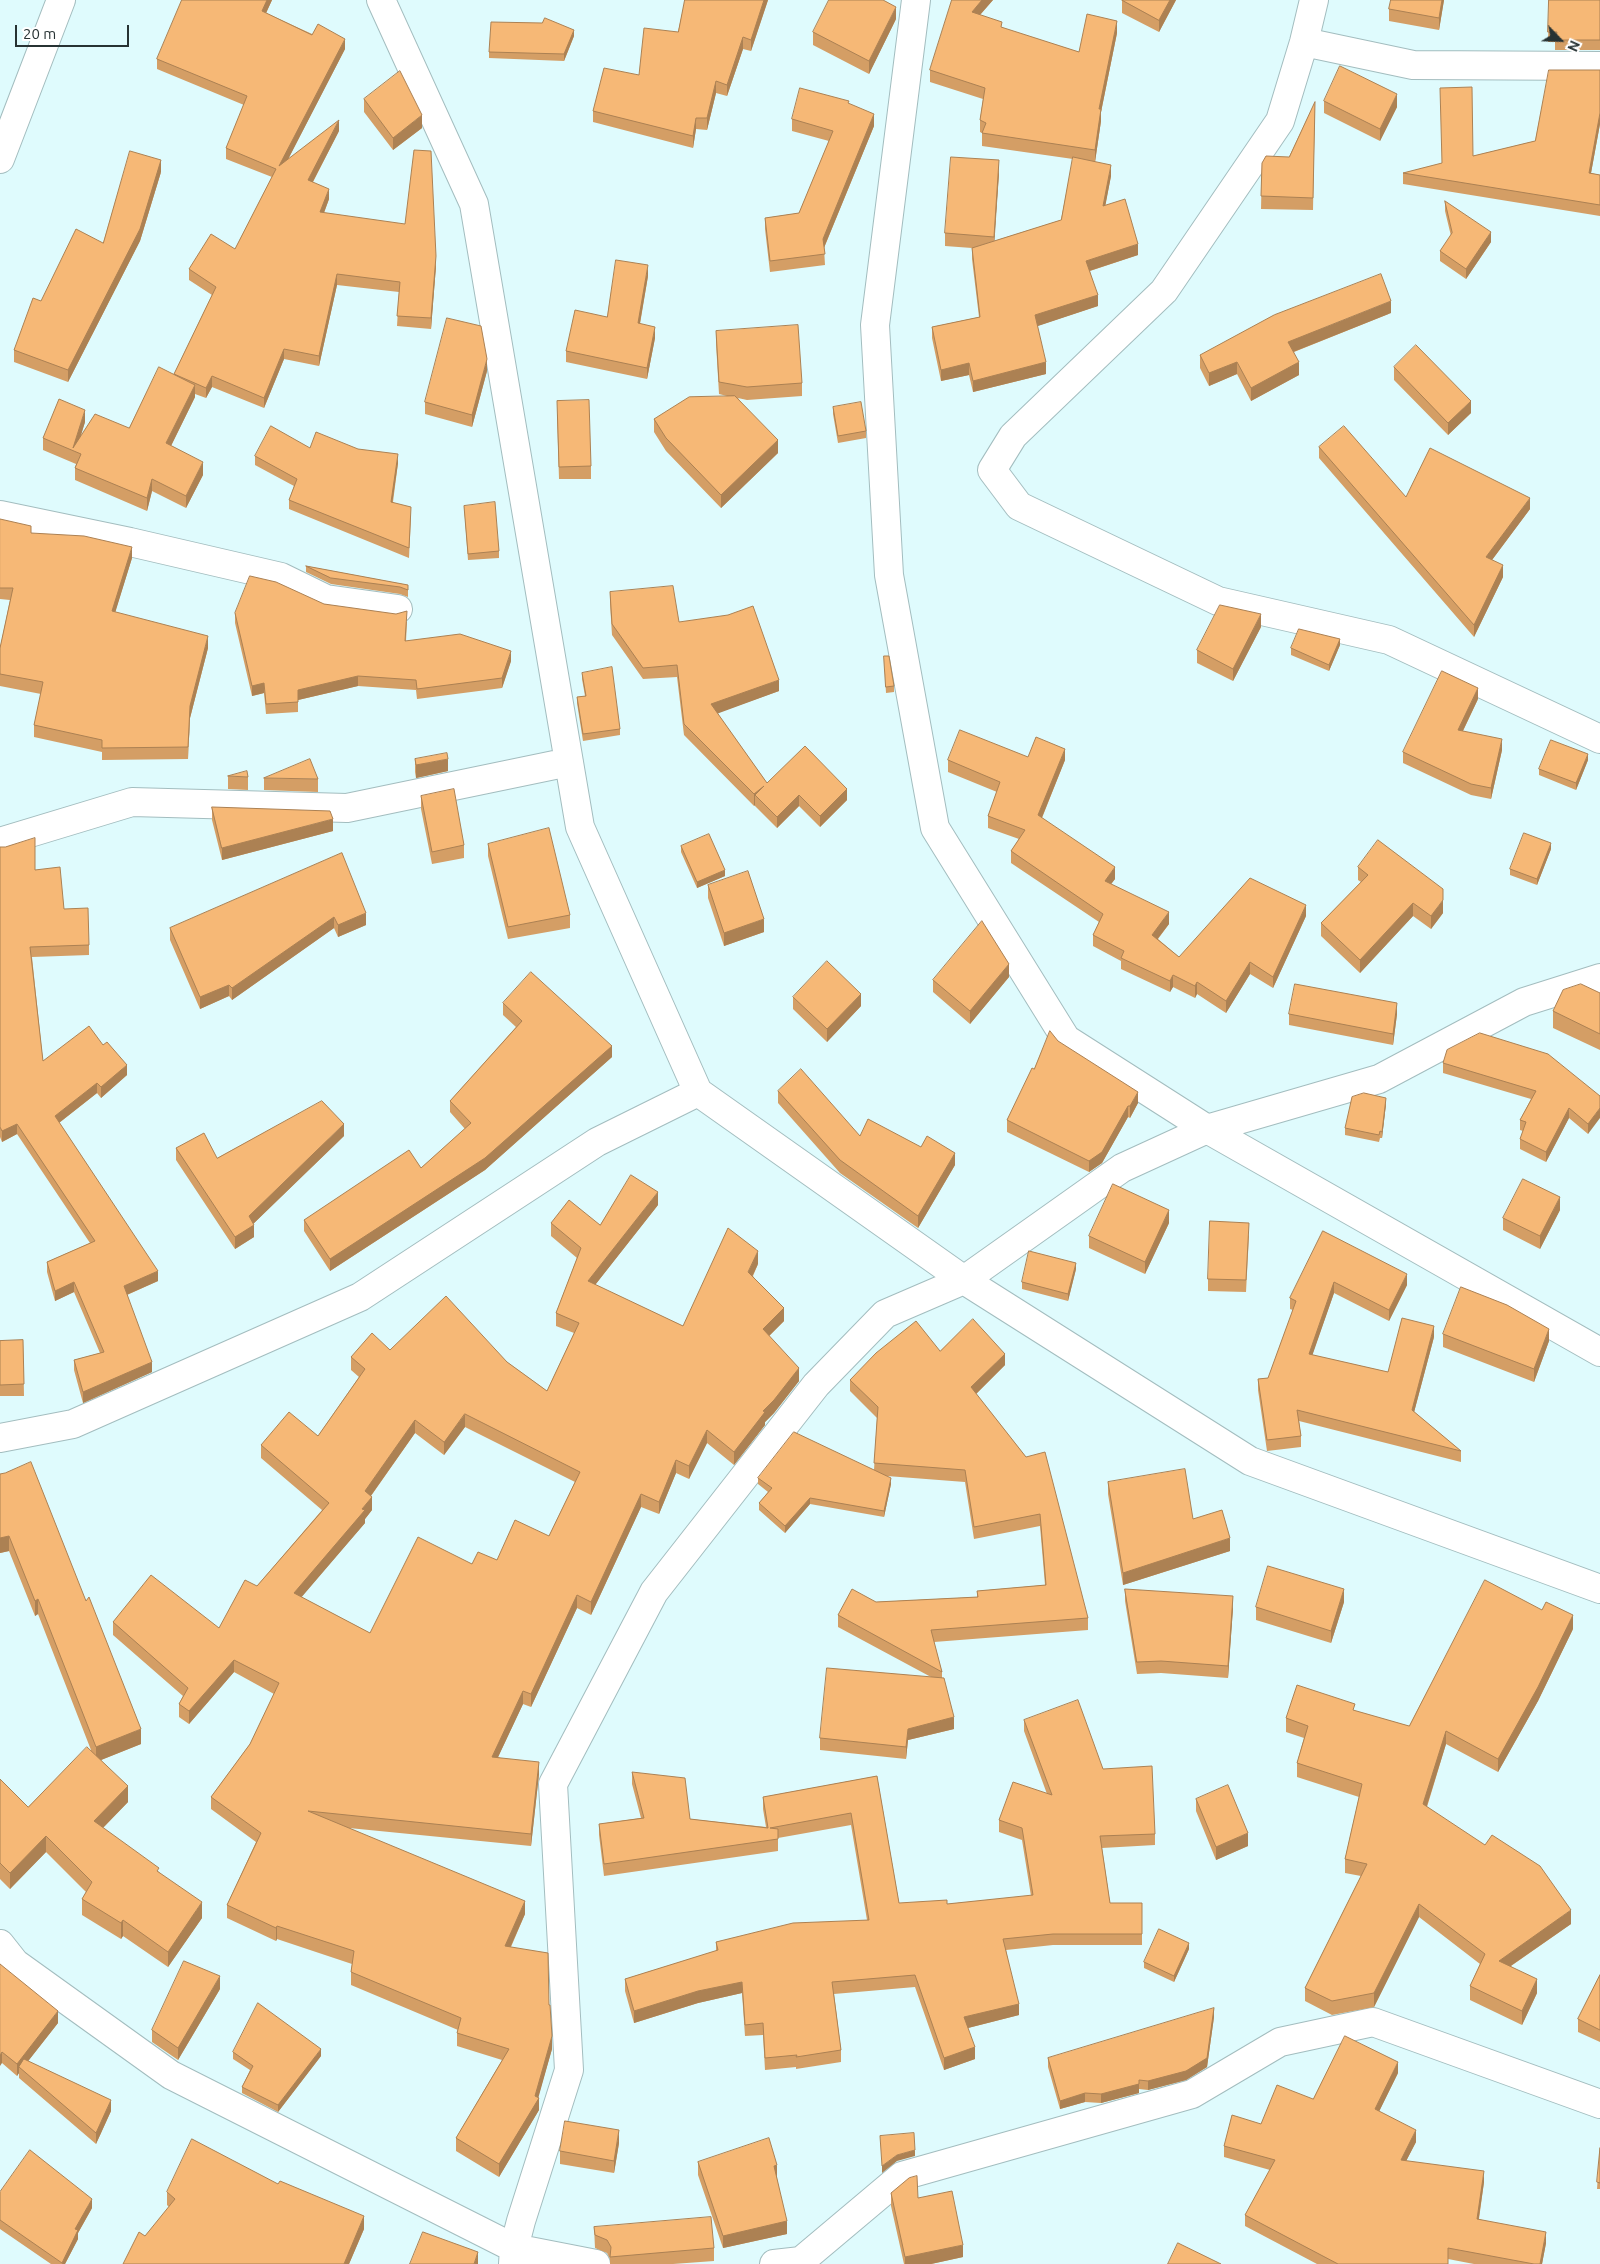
<!DOCTYPE html>
<html>
<head>
<meta charset="utf-8">
<style>
  body { margin:0 }
  #map { position:relative; width:1600px; height:2264px; overflow:hidden; background:#dffbfd; font-family:Ubuntu,sans-serif }
  canvas { display:block }
  .north { position:absolute; left:1535px; top:15px; width:50px; height:50px; -webkit-text-stroke:4px #fff; paint-order:stroke; rotate:114deg; font-size:14px; font-weight:700; line-height:20px; text-align:center; color:#273233 }
  .north::after { content:''; display:block; margin:auto; width:18px; height:22px; background:#273233; clip-path:polygon(50% 0,100% 100%,50% 72%,0 100%) }
  .scale { position:absolute; left:15px; top:25px; width:114px; height:22px; box-sizing:border-box; border:2px solid #273233; border-top:0; padding-left:6px; font-size:15px; line-height:18px; white-space:nowrap; color:#273233; -webkit-text-stroke:4px #fff; paint-order:stroke }
</style>
</head>
<body>
<div id="map">
<canvas width="1600" height="2264"></canvas>
<div class="north">N</div>
<div class="scale">20 m</div>
</div>
<script>
const ctx = document.querySelector('canvas').getContext('2d');
ctx.lineJoin = 'round';
function stroke(path, color, width, dash) {
  ctx.strokeStyle = color;
  ctx.lineWidth = width;
  ctx.lineCap = dash ? 'butt' : 'round';
  ctx.setLineDash(dash || []);
  ctx.stroke(path);
}
function fill(path, color) {
  ctx.fillStyle = color;
  ctx.fill(path, 'evenodd');
}
const minor = new Path2D(`
  M381 0 474 204 580 827 698 1092
  M916 0 875 325 889 575 935 828 1066 1039 1207 1129 1600 1352
  M1314 0 1304 42 1280 121 1164 291 1013 436 992 470 1019 506 1218 601 1389 640 1600 739
  M1304 42 1413 65 1600 66
  M0 159 61 0
  M0 515 130 542 281 577 326 599 398 609
  M0 842 132 802 347 808 569 762
  M0 1438 73 1424 360 1297 597 1142 698 1092 964 1280 1250 1461 1600 1589
  M0 1944 15 1963 171 2075 514 2248 596 2264
  M801 2261 902 2176 1192 2094 1280 2042 1373 2022 1600 2104
  M513 2264 514 2248 521 2221 569 2070 553 1784 654 1592 816 1385 885 1314 964 1280 1122 1168 1207 1129 1379 1079 1524 1002 1600 978
  M774 2264 801 2261 802 2264`);
const wall = new Path2D(`
  M182 0H272L266 13 345 49 288 159 339 131 313 182 329 199 324 213 436 266 431 329 397 326 399 292 337 285 319 366 284 359 264 408 212 387 206 398 195 394V397L171 446 203 475 186 508 152 491 147 511 75 480V468L76 464 43 450V438L85 422 80 437 129 428 174 374 212 295 189 280V269L235 249 272 177 226 159V148L244 105 157 69V59Z
  M685 0H768L751 51 743 49 727 96 716 93 707 130 696 129 693 148 593 122V111L639 75 678 32Z
  M952 0H993L980 15 1002 28 1079 52 1117 33 1101 112V121L1095 162 1111 176 1105 206 1138 255 1090 271 1098 306 1037 326 1046 374 973 392 969 375 941 381 932 338V327L979 317 972 259V248L945 246V233L999 173 994 241 1061 220 1073 159 982 146V133L980 132V120L983 99 930 82V70Z
  M1122 0H1176L1159 32 1122 13Z
  M1391 0H1444L1439 30 1389 21V9Z
  M1549 0H1600V50H1555V42H1548Z
  M896 19 869 74 813 45V32Z
  M542 23 574 36 564 61 489 58V52Z
  M1600 70V124L1591 173 1600 175V216L1403 184V173L1535 141Z
  M364 99 422 128 393 150 364 112Z
  M1324 101 1397 107 1380 141 1324 113Z
  M1315 102 1313 210 1261 209 1262 163 1289 157Z
  M849 104 874 126 824 248 825 265 770 272 765 229V218L799 213 829 141 792 131V119Z
  M161 172 140 241 68 382 14 362V350L41 301 103 243Z
  M1445 201 1491 242 1466 279 1440 261V251L1451 236 1445 211Z
  M648 276 640 324 655 338 647 379 566 362V351L607 317Z
  M1391 313 1294 352 1299 375 1251 401 1237 374 1209 386 1200 368V355Z
  M716 331 802 383V396L747 400 738 398 778 453 721 508 666 451 654 432V419L727 396 719 394 716 343Z
  M1394 367 1471 413 1448 435 1394 380Z
  M487 371 472 427 425 414V402Z
  M833 407 866 431V438L838 443 833 414Z
  M557 414 591 466V479H559Z
  M1319 447 1406 497 1530 509 1492 560 1503 577 1474 637 1319 458Z
  M310 448 358 449 398 463 393 502 411 516 409 558 289 509V500L294 486 255 465V456Z
  M464 506 499 551V558L468 560Z
  M0 519 31 533 132 558 115 612 208 648 190 718 188 759 102 760V752L34 737V725L41 694 0 686V648L10 600 0 599Z
  M306 566 408 585V597L400 594 331 584 306 572Z
  M610 592 679 622 779 691 717 713 767 783 847 800 820 827 799 806 777 828 755 806V805L754 806 684 735 677 677 643 679 612 635 610 603Z
  M324 604 407 622 406 641 511 661 502 688 417 699 416 690 358 686 298 700V712L266 714 264 693 252 696 235 623V613Z
  M1261 627 1233 681 1197 663V650Z
  M1340 645 1329 671 1291 655V648Z
  M884 656 894 686V692L886 693Z
  M582 673 620 729V735L583 741 577 703V697L585 696 582 679Z
  M1478 699 1463 731 1502 750 1491 799 1471 795 1403 763V752Z
  M1028 757 1065 760 1042 818 1115 879 1111 884 1169 924 1158 939 1179 957 1306 916 1273 988 1250 974 1226 1013 1197 994 1195 998 1173 987 1170 992 1121 969V961L1093 946V935L1099 922 1011 863V851L1019 839 988 828V816L997 792 948 772V760Z
  M415 759 448 771 416 778 415 772Z
  M1588 760 1576 790 1539 775V769Z
  M228 776 248 777V790L228 789Z
  M264 778 318 779V792L264 790Z
  M421 796 464 845V858L432 864 421 809Z
  M212 807 333 831 222 860 212 820Z
  M488 844 570 915V928L508 939 488 856Z
  M681 846 725 876 697 888 681 852Z
  M0 847 35 870 89 945V955L32 957 43 1061 103 1045 127 1075 101 1098 97 1093 59 1123 158 1281 127 1295 152 1372 83 1403 74 1370V1360L100 1353 74 1292 55 1301 47 1272V1262L90 1243 17 1134 2 1142 0 1137Z
  M1551 849 1537 885 1510 875V869Z
  M342 853 366 925 338 937 334 928 232 1000 229 996 200 1009 170 940V928Z
  M1358 867 1443 913 1431 929 1413 916 1360 973 1321 936V923L1361 882 1358 880Z
  M708 885 764 932 724 946 708 898Z
  M1009 977 970 1024 933 992V980Z
  M1600 993V1050L1553 1028V1011Z
  M793 997 861 1006 827 1042 793 1009Z
  M503 1003 612 1057 485 1170 330 1271 304 1231V1220L421 1168 465 1129 450 1112V1101L516 1027 503 1015Z
  M1289 1014H1397L1393 1045 1289 1025Z
  M1443 1063 1600 1096 1588 1134 1569 1118 1546 1162 1520 1149V1139L1523 1131 1520 1130V1120L1531 1099 1443 1073Z
  M1034 1069 1138 1103 1130 1118 1128 1117 1102 1163 1089 1172 1007 1132V1120Z
  M778 1091 860 1136 955 1165 918 1228 840 1173 778 1103Z
  M1386 1104 1382 1138H1380L1379 1142 1345 1135V1128Z
  M344 1136 253 1224 254 1237 235 1249 176 1160V1148L217 1158Z
  M658 1205 595 1285 683 1326 758 1264 753 1276 784 1321 769 1336 799 1381 774 1413 765 1422V1425L734 1465 707 1443 689 1479 676 1473 659 1514 641 1507 591 1615 577 1608 531 1707 523 1704 498 1757 539 1774 531 1846 349 1828 525 1914 511 1947 549 2005 552 2049 538 2097 539 2110 499 2177 456 2151V2138L502 2060 457 2046V2033L458 2030 351 1985V1972L352 1964 277 1939 276 1941 227 1918V1905L256 1842 211 1809V1797L250 1744 274 1694 234 1672 189 1724 179 1717V1704L183 1696 113 1635V1622L219 1628 257 1586 322 1510 261 1458V1445L318 1436 359 1377 351 1370V1357L390 1350 507 1362 547 1391 574 1333 556 1326V1313L577 1258 551 1236V1223L600 1225ZM465 1427 575 1482 549 1536 497 1560 472 1564 370 1633 301 1597 365 1523V1519L372 1510 371 1496 415 1433 444 1455Z
  M1560 1210 1540 1249 1503 1230V1218Z
  M1169 1223 1145 1274 1089 1248V1236Z
  M1323 1231 1407 1285 1389 1321 1334 1293 1312 1355 1388 1372 1434 1337 1414 1412 1461 1451V1462L1299 1421 1301 1436V1447L1267 1451 1258 1390V1379L1268 1378 1293 1310 1290 1309V1298Z
  M1249 1235 1246 1292 1208 1291V1279Z
  M1076 1269 1068 1301 1022 1289V1282Z
  M1443 1334 1549 1341 1534 1382 1443 1347Z
  M23 1340 24 1396H0V1341Z
  M940 1351 1005 1365 976 1394 1026 1457 1088 1618V1630L934 1642 942 1672V1678L954 1729 908 1740 906 1759 820 1750V1738L931 1677 838 1627V1615L876 1602 977 1597V1591L1045 1585 1040 1526 974 1539 965 1482 887 1476 891 1484 884 1517 810 1504 785 1533 759 1510V1503L768 1492 758 1484V1478L874 1470 877 1418 850 1391V1380Z
  M0 1474 141 1744 101 1760 128 1802 103 1828 159 1872 202 1918 168 1967 123 1936 121 1939 82 1915V1899L86 1892 46 1852 10 1889 0 1879V1779L28 1807 91 1750 38 1614 35 1616 9 1551 0 1553Z
  M1108 1482 1193 1519 1230 1551 1123 1585 1108 1494Z
  M1125 1589 1233 1608 1228 1678 1161 1673 1137 1674 1125 1601Z
  M1344 1602 1331 1643 1256 1620V1607Z
  M1573 1629 1538 1701 1498 1772 1446 1744 1427 1807 1571 1924 1511 1966 1537 1993 1522 2025 1470 2000V1986L1480 1964 1419 1917 1374 2007 1332 2015 1305 2001V1988L1361 1876 1345 1873V1859L1359 1797 1297 1777V1763L1304 1738 1286 1732V1718L1355 1711 1409 1726Z
  M1024 1720 1103 1769 1155 1834V1845L1102 1848 1110 1903H1142V1945H1053L1006 1950 1019 2015 968 2028 975 2059 944 2070 915 1987 834 1994 841 2050V2062L796 2069V2067L765 2070 763 2035 745 2036 742 1993 698 2003 634 2023 625 1991V1979L716 1951V1942L867 1920 851 1825 778 1838V1851L604 1876 599 1835V1824L641 1818 632 1784V1772L690 1819 766 1827 763 1809V1797L877 1776 899 1903 947 1904 1031 1896 1022 1840 999 1832V1820L1047 1794 1024 1731Z
  M1196 1799 1248 1846 1216 1860 1196 1811Z
  M1189 1949 1174 1982 1144 1968V1962Z
  M0 1964 58 2023 28 2061 111 2111 96 2144 19 2078V2073L17 2076 2 2063Z
  M1600 1975V2042L1578 2032V2019Z
  M220 1989 178 2060 152 2042V2030Z
  M1214 2017 1207 2067 1186 2080 1148 2090 1139 2089V2093L1101 2103 1085 2102 1060 2109 1048 2067V2058Z
  M233 2052 321 2056 278 2112 242 2093V2087L250 2070 233 2059Z
  M1398 2073 1379 2111 1416 2142 1406 2161 1484 2182 1479 2219 1546 2243 1542 2264H1474L1448 2259V2264H1317L1245 2226V2215L1270 2170 1224 2157V2146L1261 2124 1313 2099Z
  M619 2143 614 2173 560 2164V2151Z
  M1600 2148V2189H1597Z
  M698 2162 777 2178 787 2234 723 2248 698 2175Z
  M0 2192 92 2208 78 2233V2239L65 2264H51L0 2229Z
  M167 2192 364 2229 349 2264H123L169 2207 167 2205Z
  M891 2193 918 2198 963 2257 931 2264H904L891 2206Z
  M594 2227 714 2248V2261L673 2264H610V2259L607 2253 595 2248Z`);
const shadedWall = new Path2D(`
  M267 0H272L262 22V11Z
  M764 0H768L751 51V40Z
  M982 0H993L972 24V12Z
  M1170 0H1176L1159 32V20Z
  M1442 0H1444L1439 30V18Z
  M896 7V19L869 74V61Z
  M1117 21V33L1101 112V121L1095 162V150L1099 109Z
  M574 30V36L564 61V54Z
  M743 37V49L727 96V85Z
  M345 39V49L279 177V166Z
  M716 81V93L707 130V118Z
  M1397 94V107L1380 141V129Z
  M1600 113V124L1589 184V173Z
  M874 114V126L823 250V239Z
  M422 115V128L393 150V138Z
  M696 118V129L693 148V136Z
  M339 120V131L308 191V180Z
  M161 160V172L140 241 68 382V370Z
  M999 160V173L994 249V237Z
  M1111 165V176L1103 218V206Z
  M329 189V199L320 223V212Z
  M1491 232V242L1466 279V269Z
  M1138 244V255L1086 272V261Z
  M436 256V266L431 329V318Z
  M648 265V276L638 334V323Z
  M337 274V285L319 366V356Z
  M1098 295V306L1035 327V315Z
  M1391 301V313L1288 354V342Z
  M655 327V338L647 379V368Z
  M284 349V359L264 408V398Z
  M487 359V371L472 427V415Z
  M1046 362V374L973 392V381Z
  M1237 362V374L1209 386V373Z
  M1299 362V375L1251 401V388Z
  M969 363V375L941 381V370Z
  M212 376V387L206 398V388Z
  M195 385V397L166 456V443Z
  M1471 401V413L1448 435V423Z
  M85 410V422L76 452 73 448Z
  M778 440V453L721 508V495Z
  M398 454V463L391 511V502Z
  M203 462V475L186 508V496Z
  M152 479V491L147 511V498Z
  M1530 498V509L1486 568V557Z
  M132 547V558L112 623V611Z
  M1503 565V577L1474 637V625Z
  M1261 614V627L1233 681V669Z
  M208 636V648L190 718 188 759 190 706Z
  M1340 639V645L1329 671V665Z
  M511 651V661L502 688V678Z
  M358 676V686L298 700V690Z
  M779 680V691L711 716V704Z
  M264 683V693L252 696V686Z
  M1478 688V699L1458 741V730Z
  M1502 739V750L1491 799V788Z
  M1065 749V760L1038 827V815Z
  M1588 754V760L1576 790V783Z
  M448 759V771L416 778V765Z
  M764 786 755 795V805L754 806V794Z
  M847 789V800L820 827V816Z
  M799 795V806L777 828V817Z
  M333 819V831L222 860V848Z
  M1551 843V849L1537 885V879Z
  M1115 867V879L1105 892V881Z
  M725 870V876L697 888V882Z
  M1443 900V913L1431 929V916Z
  M1413 903V916L1360 973V960Z
  M1306 905V916L1273 988V977Z
  M1169 912V924L1152 946V935Z
  M366 913V925L338 937V925Z
  M334 917V928L232 1000V988Z
  M764 919V932L724 946V933Z
  M1250 962V974L1226 1013V1001Z
  M1009 964V977L970 1024V1011Z
  M1173 975V987L1170 992V981Z
  M1197 982V994L1195 998V986Z
  M229 985V996L200 1009V997Z
  M861 994V1006L827 1042V1029Z
  M1397 1003V1014L1393 1045V1034Z
  M612 1046V1057L485 1170 330 1271V1259Z
  M127 1065V1075L101 1098V1087Z
  M97 1083V1093L55 1126V1116Z
  M1138 1092V1103L1130 1118V1106Z
  M1386 1098V1104L1382 1138V1132Z
  M1128 1106V1117L1102 1163 1089 1172V1161Z
  M1569 1108V1118L1546 1162V1152Z
  M1600 1108V1118L1588 1134V1124Z
  M17 1124V1134L2 1142V1131Z
  M344 1124V1136L250 1227 254 1225V1237L235 1249V1237L249 1216Z
  M955 1153V1165L918 1228V1216Z
  M658 1192V1205L588 1294V1281Z
  M1560 1197V1210L1540 1249V1236Z
  M1169 1210V1223L1145 1274V1262Z
  M758 1251V1264L748 1285V1272Z
  M1076 1263V1269L1068 1301V1294Z
  M158 1271V1281L124 1296V1286Z
  M1407 1274V1285L1389 1321V1310Z
  M74 1282V1292L55 1301V1291Z
  M1334 1282V1293L1309 1365V1354Z
  M784 1308V1321L763 1342V1329Z
  M1434 1326V1337L1412 1420V1410Z
  M1549 1329V1341L1534 1382V1369Z
  M1005 1354V1365L971 1399V1387Z
  M152 1362V1372L83 1403V1392Z
  M799 1368V1381L774 1413 765 1422V1425L734 1465V1452L763 1411Z
  M465 1414V1427L444 1455V1442Z
  M415 1420V1433L365 1504V1491Z
  M707 1430V1443L689 1479V1466Z
  M676 1460V1473L659 1514V1502Z
  M891 1478V1484L884 1517V1511Z
  M641 1494V1507L591 1615V1602Z
  M372 1497V1510L365 1519V1523L294 1606V1593Z
  M810 1498V1504L785 1533V1526Z
  M9 1536V1551L0 1553V1538Z
  M1230 1538V1551L1123 1585V1573Z
  M1344 1589V1602L1331 1643V1631Z
  M577 1595V1608L531 1707V1694Z
  M1233 1596V1608L1228 1678V1666Z
  M38 1599V1614L35 1616V1601Z
  M1573 1615V1629L1538 1701 1498 1772V1759Z
  M234 1660V1672L189 1724V1711Z
  M523 1691V1704L492 1770V1757Z
  M954 1717V1729L908 1740 906 1759V1747L908 1729Z
  M141 1729V1744L96 1762V1747Z
  M1446 1731V1744L1423 1818V1804Z
  M539 1762V1774L531 1846V1834Z
  M128 1786V1802L94 1837V1821Z
  M1248 1833V1846L1216 1860V1847Z
  M46 1836V1852L10 1889V1873Z
  M525 1901V1914L505 1959V1946Z
  M202 1902V1918L168 1967V1952Z
  M1419 1904V1917L1374 2007V1993Z
  M1571 1910V1924L1499 1974V1961Z
  M123 1920V1936L121 1939V1923Z
  M277 1926V1939L276 1941V1928Z
  M1189 1943V1949L1174 1982V1976Z
  M220 1976V1989L178 2060V2048Z
  M1537 1979V1993L1522 2025V2011Z
  M742 1982V1993L698 2003 634 2023V2011L698 1991Z
  M1019 2004V2015L964 2029V2017Z
  M1214 2008V2017L1207 2067 1186 2080 1148 2090V2081Z
  M58 2011V2023L22 2069 19 2067V2073L17 2076V2064Z
  M552 2036V2049L538 2099 539 2098V2110L499 2177V2164L535 2096Z
  M975 2047V2059L944 2070V2058Z
  M321 2049V2056L278 2112V2105Z
  M2 2052V2063L0 2066V2055Z
  M1398 2062V2073L1375 2120V2109Z
  M1139 2080V2093L1101 2103V2094Z
  M1085 2093V2102L1060 2109V2101Z
  M111 2100V2111L96 2144V2133Z
  M619 2130V2143L614 2173V2161Z
  M1416 2130V2142L1401 2171V2160Z
  M915 2150V2156L897 2161 882 2173V2166L897 2155Z
  M777 2165V2178L774 2179V2166Z
  M1484 2171V2182L1477 2230V2219Z
  M92 2199V2208L78 2233V2239L65 2264H62L75 2229Z
  M364 2216V2229L349 2264H344Z
  M787 2221V2234L723 2248V2236Z
  M1546 2232V2243L1542 2264H1540Z
  M963 2245V2257L931 2264H905V2257Z
  M478 2252V2264H474Z`);
const building = new Path2D(`
  M182 0H267L262 11 312 35 318 24 345 39 279 166 339 120 308 180 329 189 320 212 405 224 414 150 431 151 436 256 431 318 397 316 400 282 337 274 319 356 284 349 264 398 212 376 206 388 174 374 216 287 189 269 211 234 235 249 276 169 226 148 247 96 157 59Z
  M685 0H764L751 40 743 37 727 85 716 81 707 118H696L693 136 593 111 604 68 639 75 644 28 678 32Z
  M829 0H883L896 7 869 61 813 32Z
  M952 0H982L972 12 1002 22 1001 27 1079 52 1087 14 1117 21 1099 109H1101L1095 150 982 133 986 123 980 120 985 88 930 70Z
  M1122 0H1170L1159 20Z
  M1391 0H1442L1439 18 1389 9Z
  M1549 0H1600V40H1555L1557 32H1548Z
  M545 18 574 30 564 54 489 52 491 22 542 23Z
  M1340 66 1397 94 1380 129 1324 101Z
  M1549 70H1600V113L1589 173 1600 175V205L1403 173 1442 163 1440 88 1472 87 1473 156 1535 141Z
  M400 71 422 115 393 138 364 99Z
  M800 88 849 101 848 103 874 114 823 239 825 254 770 261 765 218 799 213 833 131 792 119Z
  M1315 102 1313 198 1261 196 1262 163 1266 156 1289 157Z
  M130 151 161 160 140 229 68 370 14 350 33 298 41 301 76 229 103 243Z
  M951 157 999 160 994 237 945 233Z
  M1073 157 1111 165 1103 206 1125 199 1138 244 1086 261 1098 295 1035 315 1046 362 973 381 969 363 941 370 932 327 980 317 972 248 1061 220Z
  M1445 201 1491 232 1466 269 1440 251 1452 233Z
  M616 260 648 265 638 323 655 327 647 368 566 351 575 310 607 317Z
  M1381 274 1391 301 1288 342 1299 362 1251 388 1237 362 1209 373 1200 355 1274 315Z
  M447 318 481 326 487 359 472 415 425 402Z
  M798 325 802 383 747 387 719 382 716 331Z
  M1416 345 1471 401 1448 423 1394 367Z
  M159 367 195 385 166 443 203 462 186 496 152 479 147 498 75 468 81 454 43 438 59 399 85 410 73 448 95 414 129 428Z
  M735 396 778 440 721 495 666 438 654 419 689 397Z
  M589 400 591 466 559 467 557 401Z
  M861 402 866 431 838 436 833 407Z
  M271 426 310 448 316 432 358 449 398 454 391 502 411 507 409 548 289 500 297 479 255 456Z
  M1344 426 1406 497 1430 448 1530 498 1486 557 1503 565 1474 625 1319 447Z
  M495 502 499 551 468 554 464 506Z
  M0 519 31 526V533L84 536 132 547 112 611 208 636 190 706 188 747 102 748V740L34 725 43 682 0 674V648L13 588H0Z
  M306 566 408 585V590L400 587 331 578Z
  M250 576 276 582 324 604 396 614 407 611 405 641 460 634 511 651 502 678 417 689 416 680 358 676 298 690V702L266 704 264 683 252 686 235 613Z
  M673 586 679 622 728 615 753 606 779 680 711 704 767 783 805 746 847 789 820 816 799 795 777 817 755 795 764 786 754 794 684 724 677 665 643 668 612 624 610 592Z
  M1220 605 1261 614 1233 669 1197 650Z
  M1299 629 1340 639 1329 665 1291 648Z
  M884 656H889L894 686 886 687Z
  M612 667 620 729 583 734 577 697 586 696 582 673Z
  M1442 671 1478 688 1458 730 1502 739 1491 788 1471 784 1403 752Z
  M960 730 1028 757 1036 737 1065 749 1038 815 1115 867 1105 881 1169 912 1152 935 1179 957 1250 878 1306 905 1273 977 1250 962 1226 1001 1197 982 1195 986 1173 975 1170 981 1121 958 1124 951 1093 935 1103 914 1011 851 1025 830 988 816 1000 782 948 760Z
  M1551 740 1588 754 1576 783 1539 769Z
  M447 753 448 759 416 765 415 759Z
  M310 759 318 779 264 778Z
  M247 771 248 777 228 776Z
  M454 789 464 845 432 852 421 796Z
  M212 807 330 811 333 819 222 848Z
  M549 828 570 915 508 927 488 844Z
  M1524 833 1551 843 1537 879 1510 869Z
  M709 834 725 870 697 882 681 846Z
  M35 838V870L60 867 64 909 88 908 89 945 30 947 43 1061 89 1026 103 1045 107 1042 127 1065 101 1087 97 1083 55 1116 158 1271 124 1286 152 1362 83 1392 74 1360 104 1352 74 1282 55 1291 47 1262 95 1241 17 1124 2 1131 0 1127V847H5Z
  M1378 840 1443 889V900L1431 916 1413 903 1360 960 1321 923 1368 875 1358 867Z
  M342 853 366 913 338 925 334 917 232 988 229 985 200 997 170 928Z
  M748 871 764 919 724 933 708 885Z
  M982 921 1009 964 970 1011 933 980Z
  M827 961 861 994 827 1029 793 997Z
  M531 972 612 1046 485 1158 330 1259 304 1220 409 1150 421 1168 471 1123 450 1101 522 1021 503 1003Z
  M1295 984 1397 1003 1393 1034 1289 1014Z
  M1581 984 1600 993V1034L1553 1011 1563 990Z
  M1050 1031 1058 1041 1138 1092 1130 1106H1128L1102 1152 1089 1161 1007 1120 1032 1068 1034 1069Z
  M1480 1033 1548 1054 1600 1096V1108L1588 1124 1569 1108 1546 1152 1520 1139 1526 1122 1520 1120 1536 1091 1443 1063 1447 1050Z
  M801 1069 860 1136 868 1119 921 1147 927 1136 955 1153 918 1216 840 1160 778 1091Z
  M1364 1093 1386 1098 1382 1132 1380 1131 1379 1135 1345 1128 1352 1097Z
  M322 1101 344 1124 249 1216 254 1225 235 1237 176 1148 204 1133 217 1158Z
  M631 1175 658 1192 588 1281 683 1326 728 1228 758 1251 748 1272 784 1308 763 1329 799 1368 774 1400 763 1411 765 1412 734 1452 707 1430 689 1466 676 1460 659 1502 641 1494 591 1602 577 1595 531 1694 523 1691 492 1757 539 1762 531 1834 308 1811 525 1901 505 1946 548 1953 549 2005H550L552 2036 535 2096 539 2098 499 2164 456 2138 509 2049 457 2033 461 2018 351 1972 354 1951 277 1926 276 1928 227 1905 261 1833 211 1797 250 1744 279 1683 234 1660 189 1711 179 1704 188 1688 113 1622 151 1575 219 1628 245 1580 257 1586 329 1503 261 1445 289 1412 318 1436 365 1369 351 1357 372 1333 390 1350 446 1296 507 1362 547 1391 579 1323 556 1313 581 1248 551 1223 569 1200 600 1225ZM465 1414 580 1472 549 1536 515 1520 497 1560 478 1552 472 1564 418 1537 370 1633 294 1593 365 1510 362 1509 372 1497 365 1491 415 1420 444 1442Z
  M1523 1179 1560 1197 1540 1236 1503 1218Z
  M1113 1184 1169 1210 1145 1262 1089 1236Z
  M1210 1221 1249 1223 1246 1280 1208 1279Z
  M1323 1231 1407 1274 1389 1310 1334 1282 1309 1354 1388 1372 1402 1318 1434 1326 1412 1410 1461 1451 1297 1410 1301 1436 1267 1440 1258 1379 1268 1378 1296 1301 1290 1298Z
  M1029 1251 1076 1263 1068 1294 1022 1282Z
  M1461 1287 1507 1305 1549 1329 1534 1369 1443 1334Z
  M973 1319 1005 1354 971 1387 1026 1457 1045 1452 1088 1618 931 1630 942 1672 838 1615 852 1589 876 1602 978 1597 977 1591 1046 1585 1040 1514 974 1527 965 1470 874 1463 878 1407 850 1380 876 1353 916 1321 940 1351Z
  M23 1340 24 1384 0 1385V1341Z
  M794 1432 891 1478 884 1511 810 1498 785 1526 759 1503 772 1488 758 1478Z
  M31 1462 86 1601 89 1597 141 1729 96 1747 38 1599 35 1601 9 1536 0 1538V1474L5 1473Z
  M1185 1469 1193 1519 1222 1510 1230 1538 1123 1573 1108 1482Z
  M1268 1566 1344 1589 1331 1631 1256 1607Z
  M1485 1580 1542 1610 1546 1602 1573 1615 1538 1687 1498 1759 1446 1731 1423 1804 1485 1845 1492 1835 1540 1866 1571 1910 1499 1961 1537 1979 1522 2011 1470 1986 1485 1954 1419 1904 1374 1993 1332 2001 1305 1988 1367 1864 1345 1859 1362 1784 1297 1763 1308 1726 1286 1718 1297 1685 1355 1704 1353 1710 1409 1726Z
  M1125 1589 1233 1596 1228 1666 1161 1661 1137 1662Z
  M827 1668 944 1678 954 1717 908 1729 906 1747 820 1738Z
  M1078 1700 1103 1769 1152 1766 1155 1834 1100 1836 1110 1903H1142V1934H1053L1003 1939 1019 2004 964 2017 975 2047 944 2058 915 1975 832 1982 841 2050 796 2057 797 2055 765 2058 763 2023 745 2025 742 1982 698 1991 634 2011 625 1979 718 1950 716 1942 793 1923 869 1920 851 1813 770 1828 778 1829V1839L604 1864 599 1824 644 1818 632 1772 685 1778 690 1819 768 1828 763 1797 877 1776 899 1903 947 1900V1904L1033 1895 1022 1828 999 1820 1013 1782 1052 1795 1024 1720Z
  M87 1747 128 1786 94 1821 159 1868 157 1871 202 1902 168 1952 123 1920 121 1923 82 1899 92 1882 46 1836 10 1873 0 1863V1779L28 1807Z
  M1228 1785 1248 1833 1216 1847 1196 1799Z
  M1159 1929 1189 1943 1174 1976 1144 1962Z
  M184 1961 220 1976 178 2048 152 2030Z
  M0 1964 58 2011 17 2064 2 2052 0 2055Z
  M1600 1975V2030L1578 2019Z
  M258 2003 321 2049 278 2105 242 2087 253 2066 233 2052Z
  M1214 2008 1207 2058 1186 2071 1148 2081 1139 2080V2084L1101 2094 1085 2093 1060 2101 1048 2058Z
  M1345 2036 1398 2062 1375 2109 1416 2130 1401 2160 1484 2171 1477 2219 1546 2232 1540 2264H1534L1448 2248V2264H1338L1245 2215 1275 2160 1224 2146 1232 2115 1261 2124 1277 2085 1313 2099Z
  M24 2059 111 2100 96 2133 19 2067Z
  M565 2121 619 2130 614 2161 560 2151Z
  M914 2133 915 2150 897 2155 882 2166 880 2136Z
  M769 2138 777 2165 774 2166 787 2221 723 2236 698 2162Z
  M192 2139 278 2184 280 2181 364 2216 344 2264H123L139 2232 145 2236 175 2199 167 2192Z
  M1600 2148V2183L1597 2182Z
  M30 2150 92 2199 75 2229 78 2230 62 2263 0 2220V2192Z
  M917 2176 918 2198 952 2191 963 2245 905 2257 891 2193 909 2178Z
  M711 2217 714 2248 610 2257 611 2247 607 2240 595 2235 594 2227Z
  M423 2232 478 2252 474 2264H410Z
  M1178 2243 1221 2264H1168Z`);
stroke(minor, '#a3bdbf', 30);
stroke(minor, '#fff', 28);
fill(wall, '#d49e65');
fill(shadedWall, '#ac8153');
fill(building, '#f6b876');
stroke(building, '#ac8153', 1);
</script>
</body>
</html>
